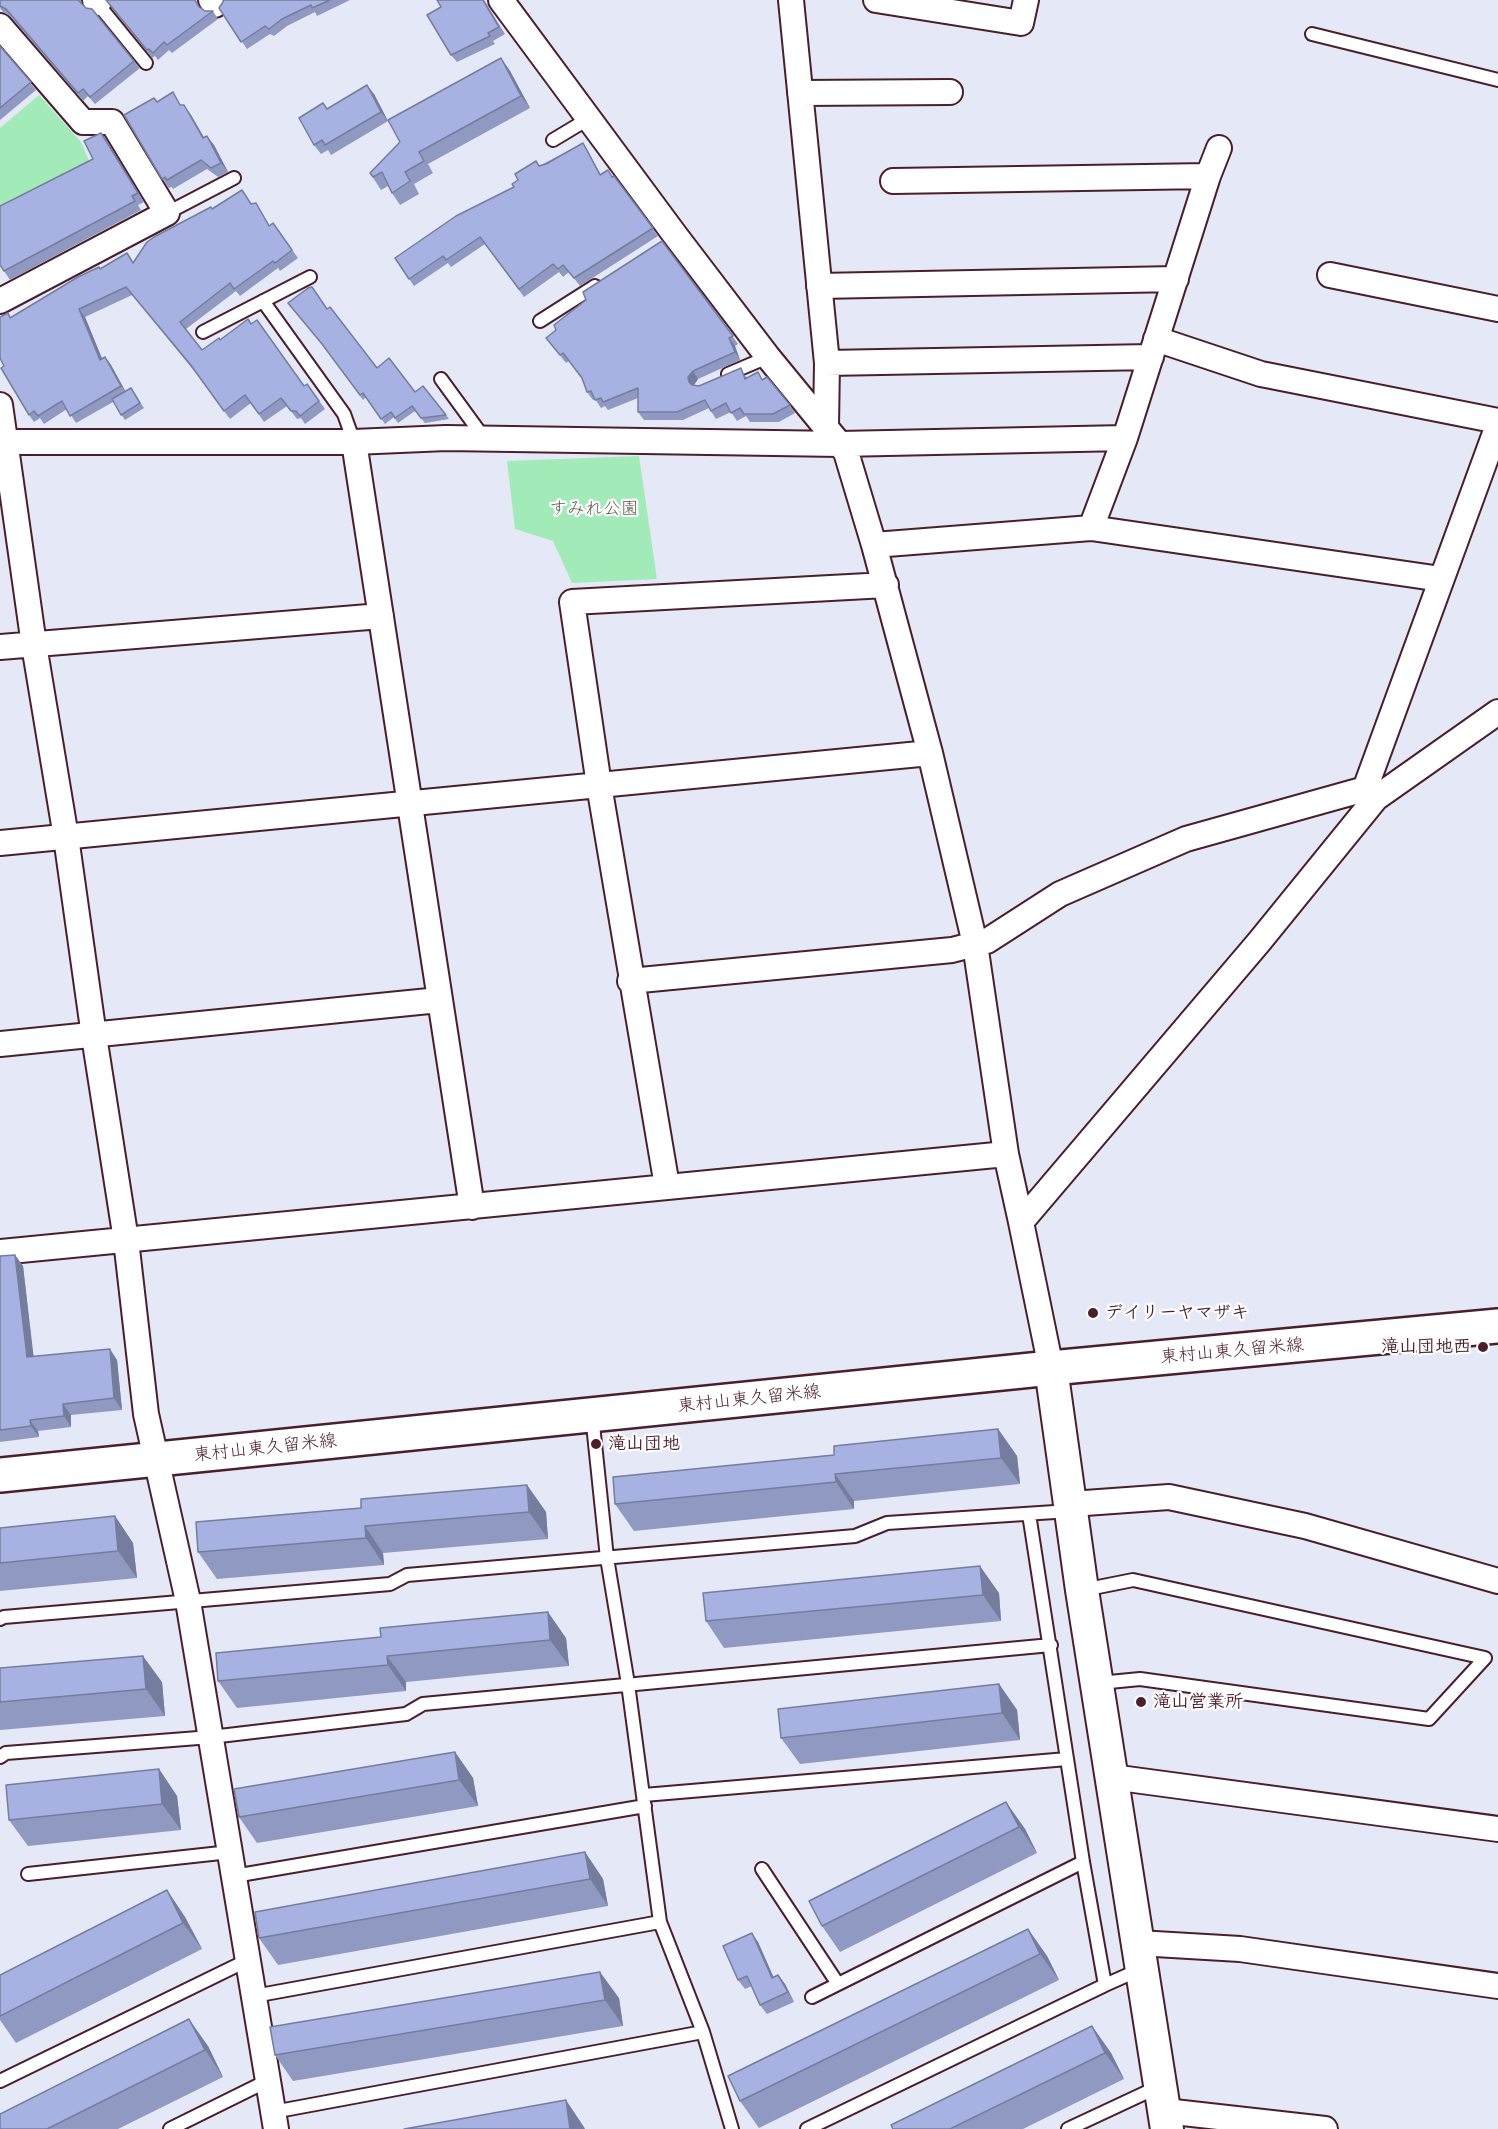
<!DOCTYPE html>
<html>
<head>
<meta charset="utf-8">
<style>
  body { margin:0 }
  canvas { display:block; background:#e5e8f6 }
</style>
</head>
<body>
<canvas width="1498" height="2129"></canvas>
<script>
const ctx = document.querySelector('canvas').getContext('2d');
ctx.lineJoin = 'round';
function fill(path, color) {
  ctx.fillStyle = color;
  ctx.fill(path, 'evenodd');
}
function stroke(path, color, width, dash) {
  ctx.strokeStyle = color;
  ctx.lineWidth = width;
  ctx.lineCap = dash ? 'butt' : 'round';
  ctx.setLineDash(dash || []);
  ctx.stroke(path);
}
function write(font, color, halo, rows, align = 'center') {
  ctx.font = font + ' Delius,"Klee One",sans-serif';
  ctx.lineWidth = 4.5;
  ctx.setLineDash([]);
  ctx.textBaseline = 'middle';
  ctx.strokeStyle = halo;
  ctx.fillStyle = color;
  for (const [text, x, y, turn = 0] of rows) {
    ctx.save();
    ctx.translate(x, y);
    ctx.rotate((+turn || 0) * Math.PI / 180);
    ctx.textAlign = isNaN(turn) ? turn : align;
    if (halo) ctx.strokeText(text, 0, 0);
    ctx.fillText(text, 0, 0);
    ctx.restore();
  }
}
const green = new Path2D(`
  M39 95 81 142 90 163 0 212V128Z
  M639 456 657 579 572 583 553 541 515 529 507 461Z`);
const service = new Path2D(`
  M97 3 146 63
  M1312 34 1498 80
  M553 140 588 119
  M167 213 234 178
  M263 301 344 414 354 442
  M540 321 595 286
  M203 332 310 277
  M728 374 768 357
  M441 379 484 438
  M592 1415 607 1558 628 1684 660 1922 703 2032 732 2129
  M1029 1514 1083 1862 1105 1985
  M1083 1590 1133 1580 1485 1658 1429 1719 1140 1679 1099 1683
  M0 1619 4 1617 390 1584 407 1575 855 1536 887 1523 1070 1511
  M0 1757 6 1753 211 1737 406 1714 423 1704 1051 1645
  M644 1795 1067 1759
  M762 1869 838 1984
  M28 1874 230 1852
  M234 1876 645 1806
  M254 1996 660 1922
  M812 1997 1083 1862
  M0 2081 248 1960
  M273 2112 703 2032
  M170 2129 267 2081
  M807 2129 1105 1985 1141 1969
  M1068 2129 1160 2086`);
const minor = new Path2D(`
  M95 0 97 3 100 0
  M211 0 215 5
  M501 0 675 235 768 357 846 452 874 545 930 753 975 944 1006 1154 1021 1222
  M791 0 827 363 826 426
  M876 0 1021 23 1026 0
  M0 26 83 122H112L167 213 0 301
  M800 93 950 92
  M893 181 1208 176
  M1330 275 1498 309
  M819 286 1176 279
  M1156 339 1261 374 1498 421
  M827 363 1151 357
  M0 405 34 645 66 837 94 1036 126 1240 146 1414 188 1601 276 2129
  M0 442H354L446 438 840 444 1125 438
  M354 442 472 1207
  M1091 528 1125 438 1208 176 1219 148
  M874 545 1091 528 1441 579
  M0 647 381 616
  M1365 789 1498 425
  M0 843 930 753
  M630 981 952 950 987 941 1060 894 1186 839 1365 789
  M0 1044 439 1000
  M667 1186 599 785 572 602 886 585
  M0 1252 1006 1154
  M1051 1368 1021 1222 1259 942 1376 798 1498 712
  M1071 1504 1169 1497 1305 1526 1498 1581
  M1112 1777 1498 1829
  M1138 1943 1240 1949 1498 1986
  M1165 2111 1325 2129`);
const tertiary = new Path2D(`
  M1051 1368 1082 1590 1167 2129`);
const secondary = new Path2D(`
  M0 1475 1051 1368 1498 1326`);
const wall = new Path2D(`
  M0 0H81L82 5 134 61 140 68 95 104 88 96 83 101 11 17 3 12 0 8Z
  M106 0 197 3 200 8 205 11H213L218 19 172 53 169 50 158 60 155 56 152 58Z
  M223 0H350L317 16 315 12 287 26 274 36 270 34 247 49 219 8 223 2Z
  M437 0H484L505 34 493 41 495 44 457 62 451 55 441 7Z
  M0 46 36 90 0 120Z
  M501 58 510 71 530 108 428 164 433 173 414 184 419 194 400 205 392 193 388 186 381 190 370 173Z
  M374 94 388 121 331 155 328 150 321 154 314 145 327 109Z
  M154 98 157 102 181 105 191 115 204 137 214 145 228 172 218 177 207 169 173 189 172 187 169 188 162 179Z
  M101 133 144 202 138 205 141 210 10 280 4 271 93 159Z
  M583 143 601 175 608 170 612 177 614 176 658 236 580 286 569 272 563 277 559 272 524 297 485 244 451 267 448 263 414 286 395 258 514 187 539 166Z
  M251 204 261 211 270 226 273 223 298 258 280 271 278 268 240 296 236 291 186 329 202 350 220 340 304 386 307 384 325 409 305 424 301 418 297 419 287 406 264 422 251 403 230 419 195 372 132 295 85 317 102 359 105 357 111 365 125 391 134 393 144 408 125 420 113 402 76 423 67 409 44 424 40 418 34 422 29 415 4 366 11 317 101 269 133 262 212 209Z
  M662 241 738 344 735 346 740 360 698 379 694 385 699 386 746 376 747 378 763 380 790 405 795 413 779 422H750L746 416 737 421 731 412 716 419 709 408 683 420H644L638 412V398L608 410 605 406 601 408 595 399 593 400 587 392 582 379 569 361 566 363 546 338Z
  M288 303 327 309 377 368 415 392 446 415 449 419 425 423 415 411 398 423 394 417 385 424 366 397 363 400 325 348Z
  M15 1255 23 1266 33 1356 117 1360 122 1410 71 1415V1427L38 1431 39 1437 0 1442V1256Z
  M998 1429 1017 1456 1020 1484 854 1501V1509L634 1531 615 1504 834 1455Z
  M527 1485 546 1512 548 1539 383 1553 384 1565 217 1579 198 1552 361 1508Z
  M115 1516 133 1543 137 1578 0 1591V1528Z
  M999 1593 1001 1621 724 1648 706 1621Z
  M566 1638 569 1666 406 1682V1691L237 1708 218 1681 216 1653Z
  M0 1668 162 1682 165 1716 0 1730Z
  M999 1684 1017 1710 1020 1740 800 1764 781 1738Z
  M455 1752 473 1778 478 1806 257 1843 239 1817Z
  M159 1769 177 1796 181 1830 28 1846 9 1820Z
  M1006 1802 1025 1829 1037 1853 840 1952 822 1926Z
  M585 1852 603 1879 608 1906 278 1965 259 1938Z
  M167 1890 185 1917 202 1949 16 2043 0 2020V1975Z
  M1028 1929 1047 1956 1059 1980 759 2128 740 2101Z
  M758 1942 773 1977 778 1975 785 1984 794 2002 767 2014 760 2005 752 1986 745 1989 738 1980Z
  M619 1998 623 2026 293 2081 275 2055 270 2027Z
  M1092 2026 1111 2053 1124 2079 1023 2129H893Z
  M208 2046 223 2077 118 2129H0Z`);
const shadedWall = new Path2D(`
  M501 58 510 71 530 108 521 96Z
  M367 85 374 94 388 121 381 112Z
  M184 105 191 115 209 147 203 138Z
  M101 133 107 141 144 202 138 193Z
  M207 136 214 145 228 172 221 163Z
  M583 143 588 151 605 183 600 175Z
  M79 309 85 317 106 368 100 360Z
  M729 338 735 346 740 360 735 352Z
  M105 357 111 365 127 394 121 386Z
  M693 371 698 379 694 385 695 390 689 382 688 377Z
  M15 1255 23 1266 35 1368 27 1357Z
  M110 1349 117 1360 122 1410 114 1398Z
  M63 1404 71 1415V1427L64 1416Z
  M30 1420 38 1431 39 1437 31 1426Z
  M998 1429 1017 1456 1020 1484 1001 1458Z
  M835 1474 854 1501V1509L836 1482Z
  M527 1485 546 1512 548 1539 529 1512Z
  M115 1516 133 1543 137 1578 118 1551Z
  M365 1526 383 1553 384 1565 366 1538Z
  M980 1566 999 1593 1001 1621 983 1595Z
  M548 1612 566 1638 569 1666 550 1640Z
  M143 1656 162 1682 165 1716 146 1689Z
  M387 1656 406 1682V1691L388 1665Z
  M999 1684 1017 1710 1020 1740 1002 1713Z
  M455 1752 473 1778 478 1806 459 1780Z
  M159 1769 177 1796 181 1830 162 1804Z
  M1006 1802 1025 1829 1037 1853 1019 1827Z
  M585 1852 603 1879 608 1906 590 1879Z
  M167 1890 185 1917 202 1949 183 1923Z
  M1028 1929 1047 1956 1059 1980 1040 1954Z
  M752 1933 758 1942 778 1987 772 1978Z
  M600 1972 619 1998 623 2026 605 2000Z
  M778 1975 785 1984 794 2002 788 1992Z
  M189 2019 208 2046 223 2077 205 2050Z
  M1092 2026 1111 2053 1124 2079 1105 2053Z
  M566 2100 584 2127 585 2129H570Z`);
const building = new Path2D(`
  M0 0H78L86 8 92 9 134 61 90 97 83 89 78 93 6 9 0 6Z
  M106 0H195L199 7 205 11H213L167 45 164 42 153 53 149 49 147 50Z
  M223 0H330L312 8 311 5 282 19 269 29 265 26 241 42 219 8 223 2Z
  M437 0H483L499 27 488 33 490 36 451 55 427 15 441 7Z
  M0 46 31 82 0 108Z
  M501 58 521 96 419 152 424 161 405 172 410 181 392 193 382 172 373 177 370 173 400 142 388 120Z
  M367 85 381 112 325 145 322 140 314 145 299 118 323 103 327 109Z
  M173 92 180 105H184L203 138 207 136 221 163 211 168 201 160 167 180 165 177 162 179 124 115 154 98 157 102Z
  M101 133 138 193 132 196 135 201 4 271 0 265V206L93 159 84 141Z
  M583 143 600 175 608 170 612 177 614 176 653 228 574 278 563 265 558 269 553 264 519 289 480 237 446 260 443 256 409 279 395 258 456 216 514 187 512 184 518 180 515 174 536 161 539 166 546 164Z
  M242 190 251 204 256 203 269 226 273 223 292 250 275 263 273 261 234 289 230 283 180 322 202 350 219 338 220 340 248 319 251 324 257 320 304 386 307 384 319 401 300 416 296 411H291L281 398 259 414 245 395 224 411 190 364 126 287 79 309 100 360 105 357 121 386 70 416 62 401 38 416 34 411 29 415 1 368 4 366 0 358V317L8 313 10 318 78 277 99 267 100 269 127 253 133 263 147 242 154 237 211 207 212 209Z
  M662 241 733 336 729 338 735 352 693 371 688 377 689 382 692 385 699 386 741 368 745 379 758 372 762 380 767 377 790 405 773 414H744L740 408 731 413 726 403 711 411 705 400 677 412H638V388L603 402 601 398 595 400 591 391 587 392 582 378 563 353 560 355 546 338 556 330 554 325 586 300 583 292Z
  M312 287 327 309 330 307 377 368 389 358 415 392 423 386 446 415 421 418 412 406 395 418 391 412 381 419 363 393 360 395 322 344 288 303 308 288Z
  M131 388 140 403 121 415 112 399Z
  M15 1255 27 1357 110 1349 114 1398 63 1404 64 1416 30 1420 31 1426 0 1430V1256Z
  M998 1429 1001 1458 835 1474 836 1482 615 1504 613 1477 834 1455V1446Z
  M527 1485 529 1512 365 1526 366 1538 198 1552 196 1522 361 1508V1499Z
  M115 1516 118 1551 0 1563V1528Z
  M980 1566 983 1595 706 1621 703 1593Z
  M548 1612 550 1640 387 1656 388 1665 218 1681 216 1653 381 1637 380 1628Z
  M143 1656 146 1689 0 1702V1668Z
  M999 1684 1002 1713 781 1738 778 1709Z
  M455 1752 459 1780 239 1817 234 1789Z
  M159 1769 162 1804 9 1820 6 1785Z
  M1006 1802 1019 1827 822 1926 809 1901Z
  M585 1852 590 1879 259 1938 255 1912Z
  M167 1890 183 1923 0 2016V1975Z
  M1028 1929 1040 1954 740 2101 728 2076Z
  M752 1933 772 1978 778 1975 788 1992 760 2005 747 1976 738 1980 723 1946Z
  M600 1972 605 2000 275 2055 270 2027Z
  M189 2019 205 2050 47 2129H0V2114Z
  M1092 2026 1105 2053 950 2129H893L891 2125Z
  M566 2100 570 2129H404Z`);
const markers = [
  [1093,1313,6,"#4a1f2b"],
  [1483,1347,6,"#4a1f2b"],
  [596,1444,6,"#4a1f2b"],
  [1141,1702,6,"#4a1f2b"]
];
const parkNames = [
  ["すみれ公園",594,509]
];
const poiNames = [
  ["デイリーヤマザキ",1105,1313],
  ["滝山団地西",1471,1347,"right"],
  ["滝山団地",608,1444],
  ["滝山営業所",1153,1702]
];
const streetNames = [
  ["東村山東久留米線",1232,1351,-5],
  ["東村山東久留米線",749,1399,-6],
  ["東村山東久留米線",265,1448,-6]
];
fill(green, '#a2ebb9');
stroke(service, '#4a1f2b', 16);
stroke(minor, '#4a1f2b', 28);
stroke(tertiary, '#4a1f2b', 36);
stroke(secondary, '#4a1f2b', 38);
stroke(service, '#fff', 12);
stroke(minor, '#fff', 24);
stroke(tertiary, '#fff', 32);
stroke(secondary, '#fff', 33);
fill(wall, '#9099c2');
fill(shadedWall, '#757d9e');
fill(building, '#a7b2e2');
stroke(building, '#757d9e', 1.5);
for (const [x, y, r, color] of markers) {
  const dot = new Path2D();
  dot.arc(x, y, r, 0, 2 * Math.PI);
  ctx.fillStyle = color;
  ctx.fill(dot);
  stroke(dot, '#fff', 2);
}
write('18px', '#645c56', '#fff', parkNames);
write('bold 18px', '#4a1f2b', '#fff', poiNames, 'left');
write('18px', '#4a1f2b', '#fff', streetNames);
</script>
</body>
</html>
